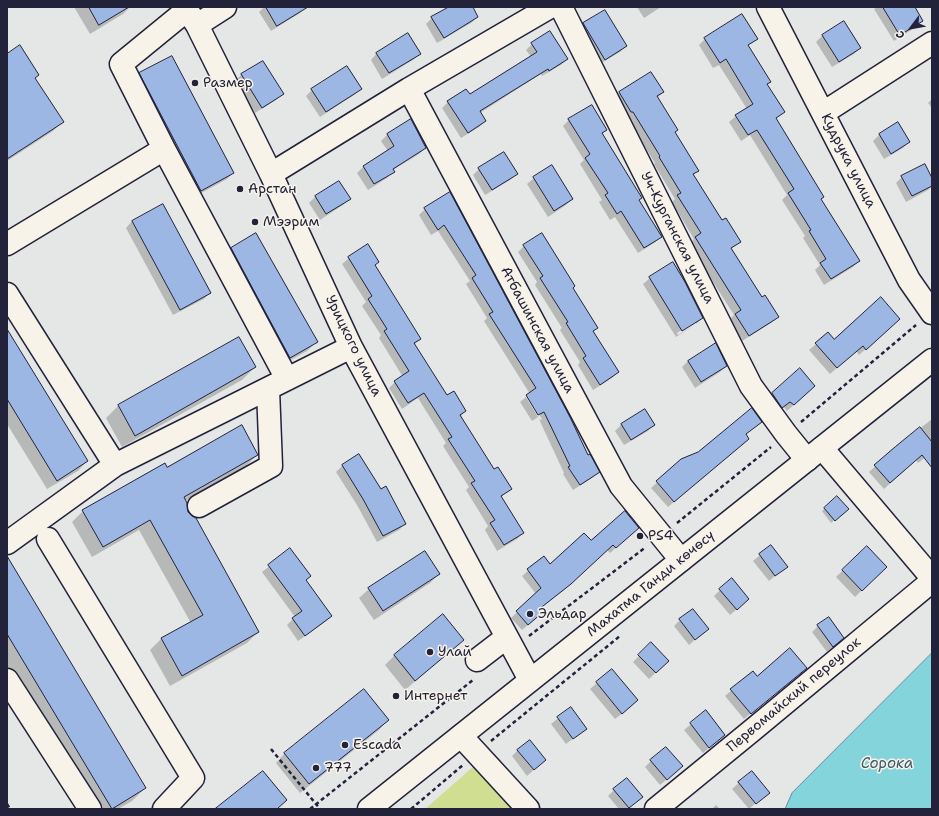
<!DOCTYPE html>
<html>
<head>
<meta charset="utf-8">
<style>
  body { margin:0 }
  #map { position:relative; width:939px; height:816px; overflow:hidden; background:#e5e7e7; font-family:"Shantell Sans",sans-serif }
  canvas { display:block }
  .frame { position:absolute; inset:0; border:8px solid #22223b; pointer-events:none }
  .north { position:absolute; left:891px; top:8px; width:40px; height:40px; -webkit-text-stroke:3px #f7f3e8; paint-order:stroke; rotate:238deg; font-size:11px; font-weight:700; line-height:16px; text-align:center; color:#22223b }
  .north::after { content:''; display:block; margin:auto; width:14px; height:18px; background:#22223b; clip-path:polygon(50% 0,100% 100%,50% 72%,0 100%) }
</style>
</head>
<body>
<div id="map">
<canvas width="939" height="816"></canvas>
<div class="frame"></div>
<div class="north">С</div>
</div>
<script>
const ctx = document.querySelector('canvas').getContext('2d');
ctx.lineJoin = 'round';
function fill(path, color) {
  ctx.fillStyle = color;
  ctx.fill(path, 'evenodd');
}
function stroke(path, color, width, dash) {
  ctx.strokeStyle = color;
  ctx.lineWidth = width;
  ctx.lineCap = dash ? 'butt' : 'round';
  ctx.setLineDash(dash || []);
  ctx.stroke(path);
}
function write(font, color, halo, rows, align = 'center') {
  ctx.font = font + ' "Shantell Sans",sans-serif';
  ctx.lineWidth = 3;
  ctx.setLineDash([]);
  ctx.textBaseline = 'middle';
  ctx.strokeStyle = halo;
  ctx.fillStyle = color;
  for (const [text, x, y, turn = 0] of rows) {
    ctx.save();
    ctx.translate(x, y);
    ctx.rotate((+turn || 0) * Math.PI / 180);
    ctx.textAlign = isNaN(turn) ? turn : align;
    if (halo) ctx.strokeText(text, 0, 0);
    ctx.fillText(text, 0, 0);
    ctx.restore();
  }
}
const green = new Path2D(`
  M474 766 515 809H425Z`);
const water = new Path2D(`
  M932 653V809H785L792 793Z`);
const shadow = new Path2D(`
  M74 7H130L123 14 90 34Z
  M264 7H307L300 13 271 31 259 12Z
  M451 7H472L477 17 471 23 437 43 426 24 432 18Z
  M637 7H661L644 18Z
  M877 7H913L922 21 916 27 894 41 874 9Z
  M844 22 860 48 854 54 832 67 816 42 822 36Z
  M584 24 626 46 620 52 598 65 578 30Z
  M705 39H756L748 46 770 82 767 85 784 112 776 119 820 200 859 261 853 267 824 285 815 270 820 265 803 238 805 236 782 200 787 195 750 135 741 141 729 122 736 116 747 109 719 65 713 68 699 45Z
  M532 44 567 59 561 65 542 76 541 74 480 113 485 121 479 127 461 138 442 108 448 102 469 96 531 57 526 50Z
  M377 53 420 54 413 60 382 79 371 60Z
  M7 55 34 79 62 122 53 131 7 161Z
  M262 62 282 94 276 100 255 113 235 81 241 75Z
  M651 73 663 92 657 98 677 130 674 133 698 170 693 175 722 221 740 242 731 249 762 298 777 317 771 323 742 341 729 320 734 315 689 244 694 239 672 202 675 199 654 164 655 163 626 117 613 99 619 93Z
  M140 74 233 173 227 179 194 197 134 80Z
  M360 89 354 95 320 117 306 96 312 90Z
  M932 99V108L928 103Z
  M410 120 425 148 419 154 393 170V171L387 178 368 190 357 173 363 167 388 151 381 141 387 135Z
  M569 120 606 130 602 134 641 198 638 201 661 237 654 243 638 253 615 217 610 220 599 202 602 200 580 164 584 160 563 126Z
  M898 123 909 141 903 148 884 159 873 141 879 135Z
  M552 167 572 199 566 205 548 217 527 184 534 178Z
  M479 169 516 173 510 180 485 195 473 175Z
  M902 177 932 180V186L928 190 906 202 896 183Z
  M449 193 588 456 598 472 592 478 573 490 563 474 564 473 538 417 532 421 520 402 526 397 540 420 542 419 526 396 530 394 484 321 487 318 466 284 470 281 438 231 431 235 419 215 425 209Z
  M316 196 349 199 343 205 320 220 309 203Z
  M132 221 210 293 204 299 173 315 126 228Z
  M524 246 572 288 597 328 593 332 618 372 612 378 593 390 578 365 580 362 560 330 562 328 535 285 537 282 518 252Z
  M231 248 316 342 307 351 280 366 222 258Z
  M349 258 374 266 420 339 414 345 446 397 465 411 460 417 493 471 510 489 501 497 523 533 517 539 497 551 485 530 488 526 466 490 469 487 443 446 446 443 418 398 402 409 389 388 395 382 403 377 379 338 381 335 362 306 366 302 342 264Z
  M672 264 702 318 696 324V321L677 333 678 335 696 324 676 337 643 284 650 278Z
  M893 325 859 355 856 351 830 374 809 350 828 334 834 341Z
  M7 331 87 461 78 471 47 489 7 424Z
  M239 339 255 367 242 380 122 447 106 418 118 406Z
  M688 361 726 366 720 372 695 388 682 367Z
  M799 370 808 392 787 411 784 407 776 413 766 400Z
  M645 410 654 424 648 431 624 445 615 431 621 425Z
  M932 419V452L918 463 916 460 884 489 869 472 895 448Z
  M761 422 745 435 748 439 742 445 668 507 651 488 682 460Z
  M257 455 246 466 185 501 187 512 258 632 247 643 170 686 150 650 161 639 191 623 139 530 92 557 72 522 83 511 167 468Z
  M359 456 380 490 405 524 399 530 377 542 357 505 336 472 342 466Z
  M837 497 845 511 831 523 822 511Z
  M632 534 610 553 607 550 564 590 538 610 535 619 522 630 511 618 536 594 522 576 544 557 550 566 591 541Z
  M771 546 786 567 769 581 753 561Z
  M867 547 886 567 855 597 836 577Z
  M290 550 306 580 331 616 325 622 298 641 287 625 295 617 262 572Z
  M7 567 145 788 132 801 118 809H92L7 667Z
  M439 574 430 583 374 620 359 598 369 589Z
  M720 590 742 605 730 615 714 596Z
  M443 616 463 640 405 690 385 665 394 656Z
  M680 620 707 629 689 645 674 626Z
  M818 626 837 644 827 652 812 632Z
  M651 644 668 661 649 679 633 662Z
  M806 668 744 719 725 696 753 672 757 677Z
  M612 670 631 707 615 719 590 689Z
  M571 708 586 729 566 744 551 724Z
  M706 712 724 735 703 753 684 730Z
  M388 720 379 730 300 793 276 763 285 753Z
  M518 750 545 760 527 776 512 756Z
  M651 761 676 772 660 785 645 767Z
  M751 772 768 793 749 809 732 789Z
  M614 790 635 803 628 809H619L608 796Z
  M716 805 720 809H712Z`);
const building = new Path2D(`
  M89 7H129L99 25Z
  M266 7H308L277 26Z
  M449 7H473L478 17 444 38 431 17Z
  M883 7H915L923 21 900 35Z
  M605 10 627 46 605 60 583 23Z
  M742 14 758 39 748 45 771 82 767 84 785 112 776 118 824 197 821 199 860 261 831 279 820 263 826 259 809 231 811 230 788 193 794 189 757 130 748 135 735 115 753 104 726 59 720 63 704 38Z
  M844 21 861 48 839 62 822 35Z
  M550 31 568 59 549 71 548 69 480 111 486 121 468 133 447 101 466 89 470 94 537 52 531 43Z
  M408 33 421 54 389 73 376 53Z
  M20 45 39 75 35 78 64 122 7 159V54Z
  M172 56 234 173 201 191 139 73Z
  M263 61 284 94 262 108 241 74Z
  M347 66 362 89 326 112 311 89Z
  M651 72 664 92 657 96 678 130 675 132 699 171 693 174 722 220 726 218 741 242 731 248 762 297 765 295 779 317 749 336 735 314 741 310 695 237 701 233 677 195 681 193 659 157 660 156 633 112H631L619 92Z
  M592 105 607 130 602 133 642 198 639 200 662 237 644 248 621 211 617 214 605 195 608 193 585 158 590 154 568 119Z
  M411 119 426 148 393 169 395 172 374 184 363 166 394 146 387 134Z
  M898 122 910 142 891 154 879 134Z
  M504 152 518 174 492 190 478 168Z
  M925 164 932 178V186L912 196 901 176Z
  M552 165 573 199 554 211 533 177Z
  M339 181 351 199 326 214 315 196Z
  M450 192 570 417 588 455 590 454 600 472 580 485 568 467 570 466 544 412 538 415 526 395 536 388 489 314 493 312 472 278 476 275 444 225 438 230 424 208Z
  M163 204 211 293 180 310 132 221Z
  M256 233 318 342 290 358 231 248Z
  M542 233 575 286 573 288 598 328 593 331 619 372 600 385 583 358 586 356 566 323 568 322 540 278 543 276 523 245Z
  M368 244 379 262 375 265 421 339 414 343 447 395 454 391 466 411 460 415 494 469 498 467 512 489 501 496 524 533 504 545 490 523 495 520 471 483 475 481 448 439 452 437 424 393 408 403 394 381 409 371 384 331 387 329 368 299 372 296 348 257Z
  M673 262 685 282 703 318 682 331 649 277Z
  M881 297 900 319 866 350 863 346 837 368 815 343 828 332 834 339Z
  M7 329 88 461 57 481 7 399Z
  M239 337 256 367 135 436 118 405Z
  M716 343 727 366 701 382 688 361Z
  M800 368 815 386 794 405 790 402 782 408 772 393Z
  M752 408 762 422 746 434 749 439 674 502 656 481 681 459 698 452Z
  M645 409 655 425 631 440 621 424Z
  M242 425 258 455 184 497 187 503 188 512 192 516 196 518 259 632 182 676 161 638 203 615 150 520 103 547 82 510 165 463 167 467Z
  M920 427 932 442V468L922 455 890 483 874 465 895 447Z
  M359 454 381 489 386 486 406 524 383 536 363 499 342 465Z
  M837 496 849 509 835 521 824 508Z
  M625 511 639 528 616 548 613 545 571 584 538 610 542 613 528 625 516 611 541 588 527 569 544 556 550 564 584 533 591 540Z
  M771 545 788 567 775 576 759 554Z
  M867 546 887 567 862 591 842 570Z
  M290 548 311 576 306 580 332 616 305 636 292 618 302 611 268 565Z
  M425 551 440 574 383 611 368 588Z
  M7 556 146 788 112 809 7 634Z
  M732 578 749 599 737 610 719 589Z
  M693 609 709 629 695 640 679 619Z
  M443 614 464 640 415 681 394 655Z
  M829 617 844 638 833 647 817 625Z
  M651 642 669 661 656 673 638 655Z
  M790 648 807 668 751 714 730 689 753 671 757 676Z
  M612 669 638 700 622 714 596 682Z
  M364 689 389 720 309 784 284 753Z
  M571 707 587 729 573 739 557 717Z
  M706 710 725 735 709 748 690 723Z
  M530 740 546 760 534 770 517 750Z
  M666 747 683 766 667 780 650 760Z
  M263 771 287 800 277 809H215Z
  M752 771 770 793 756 804 738 782Z
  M627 778 643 797 629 808 613 789Z`);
const path = new Path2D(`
  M801 422 916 325
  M677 523 771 447
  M529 636 646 547
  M491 741 620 636
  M271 749 320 809
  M7 804 10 809
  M310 809 473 680
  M411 809 463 765`);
const minor = new Path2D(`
  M185 7 197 25 271 174 351 347 530 680
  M561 7 751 386 786 434 807 460
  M768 7 909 280 932 313
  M197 25 225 7
  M409 89 621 486 681 560
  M823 113 932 43
  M164 149 287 379
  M271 174 409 89 550 7
  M7 244 164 149 121 64 187 10
  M7 294 115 465
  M822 448 932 578
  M199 506 271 466 268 389
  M48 539 193 778 164 809
  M7 543 115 465 351 347
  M477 660 507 637
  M461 736 528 809
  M656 809 755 728 932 581`);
const major = new Path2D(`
  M7 680 90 809
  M369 809 932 360`);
const markers = [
  [195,83,4,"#22223b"],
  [240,189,4,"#22223b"],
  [255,222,4,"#22223b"],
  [640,536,4,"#22223b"],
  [530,614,4,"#22223b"],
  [430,652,4,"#22223b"],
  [396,696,4,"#22223b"],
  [345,745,4,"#22223b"],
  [316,768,4,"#22223b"]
];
const poiNames = [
  ["Размер",203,83],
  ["Арстан",248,189],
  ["Мээрим",263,222],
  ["PS4",648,536],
  ["Эльдар",538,614],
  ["Улай",438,652],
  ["Интернет",404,696],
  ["Escada",353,745],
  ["777",324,768]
];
const streetNames = [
  ["Кудрука улица",848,161,63],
  ["Уч-Курганская улица",677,238,63],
  ["Атбашинская улица",537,330,62],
  ["Урицкого улица",353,346,64],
  ["Махатма Ганди көчөсү",651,584,-39],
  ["Первомайский переулок",794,695,-40]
];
const waterNames = [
  ["Сорока",887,764]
];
fill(green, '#d0de91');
fill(water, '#84d5db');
stroke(water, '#5d8d9b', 1);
fill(shadow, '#0003');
fill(building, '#9cb7e3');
stroke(building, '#22223b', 1);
stroke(minor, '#22223b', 25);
stroke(major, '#22223b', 25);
stroke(path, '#22223b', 2.5, [4, 3]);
stroke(minor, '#f7f3e8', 22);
stroke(major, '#f7f3e8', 22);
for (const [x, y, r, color] of markers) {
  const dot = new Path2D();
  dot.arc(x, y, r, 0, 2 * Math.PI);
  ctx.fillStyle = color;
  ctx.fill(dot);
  stroke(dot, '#f7f3e8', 1.5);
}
write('14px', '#22223b', '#f7f3e8', poiNames, 'left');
write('14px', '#22223b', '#f7f3e8', streetNames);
write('italic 15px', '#3f586b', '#f7f3e8', waterNames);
</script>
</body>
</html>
